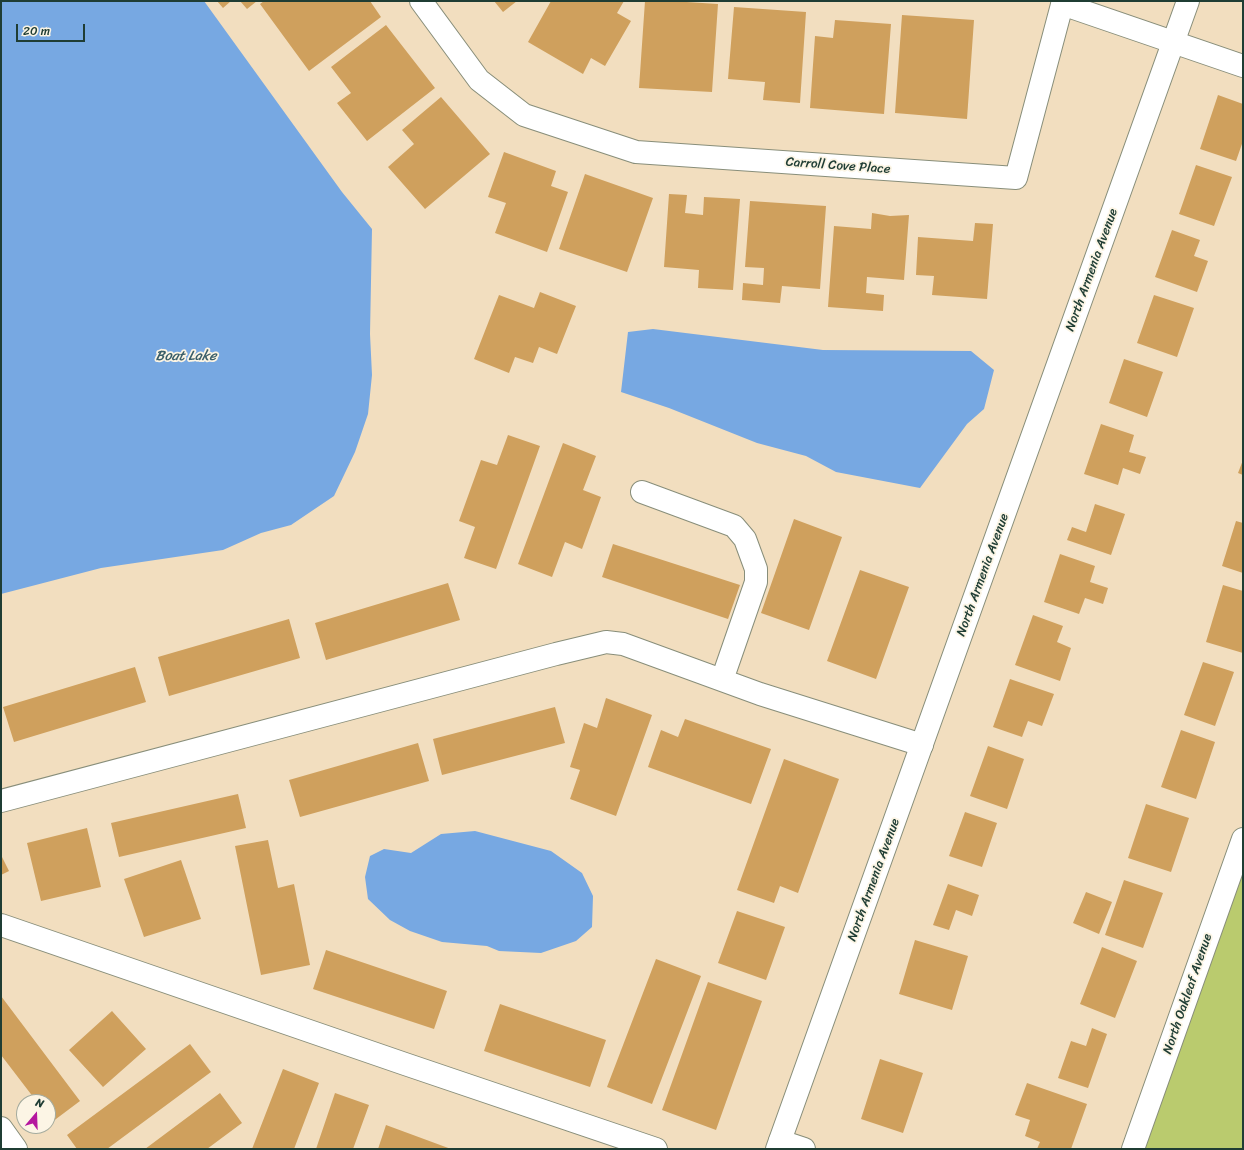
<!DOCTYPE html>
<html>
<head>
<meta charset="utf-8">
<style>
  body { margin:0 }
  #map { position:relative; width:1244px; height:1150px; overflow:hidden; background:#f2debf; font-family:Sriracha,sans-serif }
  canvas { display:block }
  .frame { position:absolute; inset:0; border:2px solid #1f3d34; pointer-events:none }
  .north { position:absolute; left:16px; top:1094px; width:40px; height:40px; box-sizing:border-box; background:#fcf5e5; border:1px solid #a4ab9e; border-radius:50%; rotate:19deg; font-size:11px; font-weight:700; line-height:16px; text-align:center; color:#1f3d34 }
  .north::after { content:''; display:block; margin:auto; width:14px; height:18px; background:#b5179e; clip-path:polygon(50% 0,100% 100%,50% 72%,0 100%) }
  .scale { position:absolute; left:16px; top:24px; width:69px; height:18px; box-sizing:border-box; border:2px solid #1f3d34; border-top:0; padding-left:5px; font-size:12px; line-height:14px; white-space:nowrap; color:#1f3d34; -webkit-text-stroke:3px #fcf5e5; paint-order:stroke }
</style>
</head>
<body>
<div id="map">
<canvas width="1244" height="1150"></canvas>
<div class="frame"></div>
<div class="north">N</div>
<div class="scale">20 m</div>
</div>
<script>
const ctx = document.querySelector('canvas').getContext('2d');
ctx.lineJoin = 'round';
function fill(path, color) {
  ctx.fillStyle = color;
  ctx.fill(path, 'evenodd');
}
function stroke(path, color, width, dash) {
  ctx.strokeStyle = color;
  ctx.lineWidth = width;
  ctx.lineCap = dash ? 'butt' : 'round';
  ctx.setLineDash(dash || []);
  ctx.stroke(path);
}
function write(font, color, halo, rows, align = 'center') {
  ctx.font = font + ' Sriracha,sans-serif';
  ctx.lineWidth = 3.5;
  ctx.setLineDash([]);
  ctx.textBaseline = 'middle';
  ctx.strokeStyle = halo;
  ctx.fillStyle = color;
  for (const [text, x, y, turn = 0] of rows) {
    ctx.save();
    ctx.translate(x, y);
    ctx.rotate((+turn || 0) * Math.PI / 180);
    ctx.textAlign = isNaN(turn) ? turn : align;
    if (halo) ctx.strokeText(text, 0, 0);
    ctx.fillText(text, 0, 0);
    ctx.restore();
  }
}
const green = new Path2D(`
  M1243 872V1149H1144Z`);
const water = new Path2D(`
  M1 1H204L342 192 372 229 370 334 372 375 368 414 355 452 334 496 291 525 261 533 223 550 101 568 1 594Z
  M653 329 823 350 971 351 994 370 984 409 967 424 920 488 836 472 806 456 757 443 669 408 621 392 628 332Z
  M475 831 551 851 582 873 593 896 592 927 576 941 541 953 499 951 487 946 442 942 410 931 390 920 368 899 365 877 370 856 384 849 411 853 441 834Z`);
const building = new Path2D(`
  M217 1H231L223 8Z
  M240 1H257L247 9Z
  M264 1H370L381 17 309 71 260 4Z
  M494 1H517L503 12Z
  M551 1H624L617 13 631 21 605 66 591 58 583 74 528 42Z
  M645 1H671L718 4 712 92 639 88Z
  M734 7 806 12 800 103 763 100 765 82 728 79Z
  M902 15 974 20 967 119 895 113Z
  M835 20 891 24 884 114 810 108 815 36 833 38Z
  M386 25 435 88 367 141 337 103 351 93 331 67Z
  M1218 95 1243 104V141L1236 161 1200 149Z
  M441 97 490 154 425 209 388 167 414 144 402 130Z
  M504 152 556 171 551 186 568 192 547 252 495 233 506 203 488 197Z
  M1196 165 1232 177 1214 226 1179 214Z
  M585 174 653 198 627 272 559 249Z
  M669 194 687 195 685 213 703 215 704 197 740 199 733 290 698 288 699 270 664 267Z
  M750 201 826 206 820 289 782 286 780 303 742 300 743 283 763 285 764 268 745 267Z
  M872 213 890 216 909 215 904 280 867 277 866 293 884 295 883 311 828 307 834 226 871 229Z
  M975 223 993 224 987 299 932 295 934 276 916 275 918 237 973 241Z
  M1172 230 1200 240 1194 256 1208 261 1197 292 1155 277Z
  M540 292 576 306 557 354 539 347 533 363 515 357 509 373 474 359 499 295 534 308Z
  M1154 295 1194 308 1177 357 1137 343Z
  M1124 359 1163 372 1147 417 1109 403Z
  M1101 424 1134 435 1129 452 1146 457 1140 474 1123 468 1118 485 1084 474Z
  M508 435 540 446 496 569 464 558 475 527 459 521 481 460 497 465Z
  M563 443 596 456 583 490 601 497 582 549 565 542 552 577 518 564Z
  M1243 460V475L1238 473Z
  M1095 504 1125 514 1111 555 1067 540 1072 527 1086 532Z
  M794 519 842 537 809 630 761 613Z
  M1236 521 1243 523V573L1222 566Z
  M613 544 740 585 728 619 602 577Z
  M1060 554 1095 566 1090 582 1108 588 1103 604 1085 598 1079 614 1044 602Z
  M860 570 909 587 876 679 827 661Z
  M448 583 460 620 326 660 315 623Z
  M1223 585 1243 591V653L1206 642Z
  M1033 615 1063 626 1057 642 1071 648 1060 681 1015 665Z
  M289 619 300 658 169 696 158 657Z
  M1203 662 1234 672 1215 726 1184 715Z
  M135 667 146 702 14 742 3 707Z
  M1010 679 1054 694 1042 726 1028 721 1022 737 993 727Z
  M606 698 652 715 616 816 570 799 580 770 570 767 584 723 597 728Z
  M555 707 565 743 442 775 433 739Z
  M685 719 771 749 751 804 648 767 661 730 678 737Z
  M1181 730 1215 742 1196 799 1161 787Z
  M418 743 429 781 300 817 289 780Z
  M988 746 1024 759 1007 809 970 796Z
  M784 759 839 779 798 893 780 886 774 903 737 890Z
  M238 794 246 828 119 857 111 823Z
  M1146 804 1189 818 1171 872 1128 858Z
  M965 812 997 823 982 867 949 856Z
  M87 828 101 887 41 901 27 843Z
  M268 840 278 888 294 884 310 965 261 975 235 846Z
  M1 855 9 871 1 875Z
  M181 860 201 919 144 937 124 879Z
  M1124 880 1163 893 1143 948 1105 935Z
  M948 884 979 895 972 916 956 910 949 930 933 925Z
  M1086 892 1112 902 1099 934 1073 923Z
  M737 911 785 927 766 980 718 963Z
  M915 940 968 956 952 1010 899 994Z
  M1102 947 1137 961 1115 1018 1080 1004Z
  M326 950 447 991 434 1029 313 989Z
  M656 959 701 976 652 1104 607 1087Z
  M708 982 762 1001 716 1130 662 1110Z
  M1 996 80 1101 52 1122 48 1117V1102H37L1 1055Z
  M500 1004 606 1040 590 1087 484 1051Z
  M112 1011 146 1049 103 1087 69 1050Z
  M1092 1028 1107 1034 1088 1088 1058 1078 1071 1041 1086 1046Z
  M190 1044 211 1072 107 1149H77L67 1135Z
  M880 1059 923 1073 903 1133 861 1119Z
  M283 1069 319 1083 294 1149H252Z
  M1027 1083 1087 1104 1071 1149H1037L1040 1142 1025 1136 1030 1120 1015 1115Z
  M220 1093 242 1123 215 1143 207 1149H145Z
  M335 1093 369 1105 353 1149H316Z
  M386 1125 451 1149H378Z`);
const minor = new Path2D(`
  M421 1 479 80 524 115 636 152 1016 178 1063 1
  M1062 4 1243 66
  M642 492 734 526 745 539 756 569V582L722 680
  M1 801 556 654 606 642 623 644 760 694 922 745
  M1 925 405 1064 656 1149
  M1 1128 16 1149
  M780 1141 804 1149
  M1133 1149 1243 839`);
const major = new Path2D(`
  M777 1149 1188 1`);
const streetNames = [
  ["Carroll Cove Place",838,166,4],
  ["North Armenia Avenue",1092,270,-70],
  ["North Armenia Avenue",983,575,-70],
  ["North Armenia Avenue",874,880,-70],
  ["North Oakleaf Avenue",1188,994,-71]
];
const waterNames = [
  ["Boat Lake",186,356]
];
fill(green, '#bacb6e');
fill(water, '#77a8e2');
fill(building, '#cfa05d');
stroke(minor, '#888e7a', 24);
stroke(major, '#888e7a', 24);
stroke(minor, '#fff', 22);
stroke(major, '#fff', 22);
write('13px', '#1f3d34', '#fcf5e5', streetNames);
write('italic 14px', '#395d68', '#fcf5e5', waterNames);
</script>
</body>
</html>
